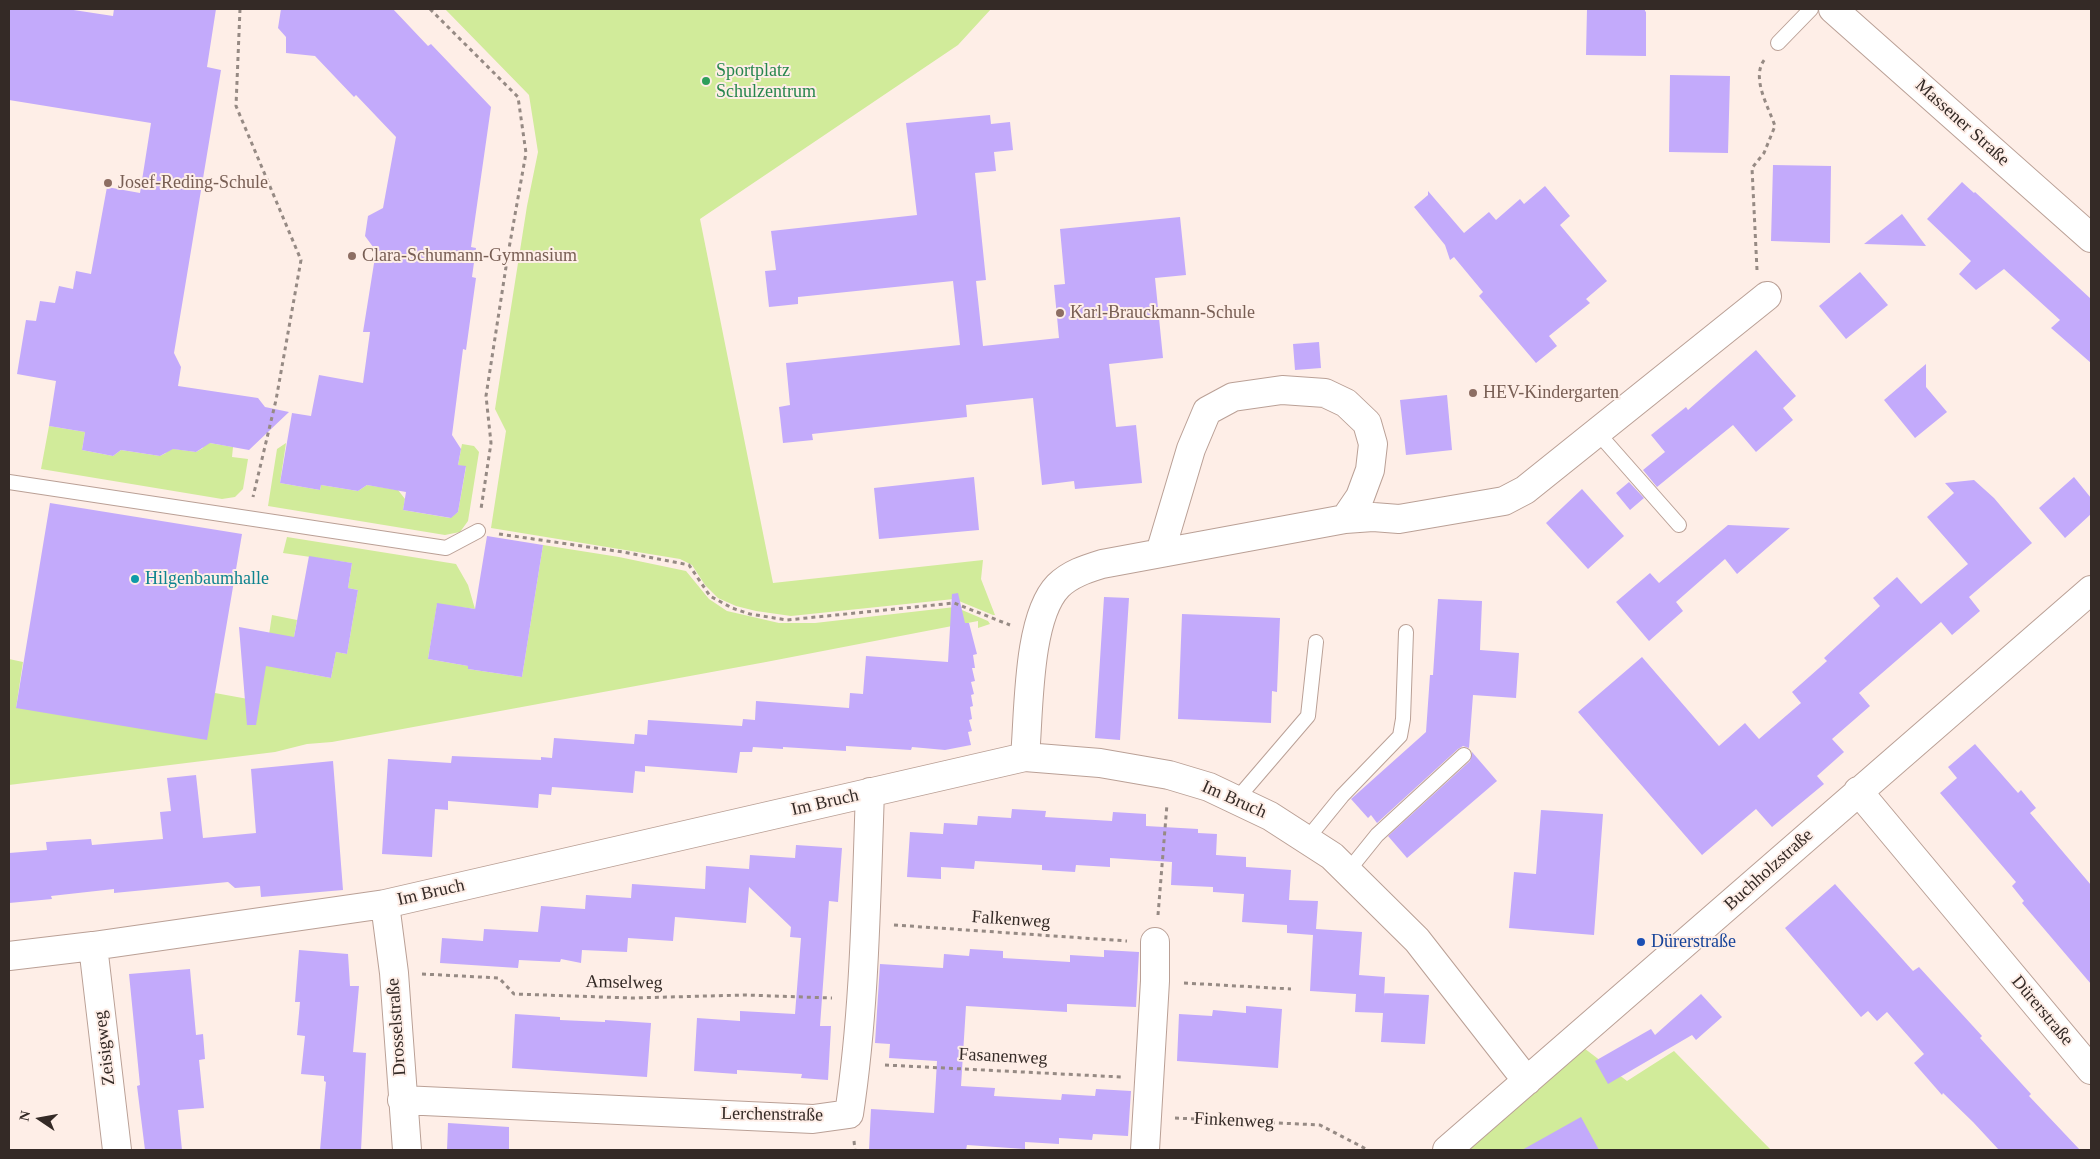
<!DOCTYPE html>
<html>
<head>
<meta charset="utf-8">
<style>
  body { margin:0 }
  #map { position:relative; width:2100px; height:1159px; overflow:hidden; background:#feeee7; font-family:"Times New Roman",serif }
  canvas { display:block }
  .frame { position:absolute; inset:0; border:10px solid #342a26; pointer-events:none }
  .north { position:absolute; left:15px; top:1094px; width:50px; height:50px; -webkit-text-stroke:4px #feeee7; paint-order:stroke; rotate:282deg; font-size:14px; font-weight:700; line-height:20px; text-align:center; color:#342a26 }
  .north::after { content:''; display:block; margin:auto; width:18px; height:22px; background:#342a26; clip-path:polygon(50% 0,100% 100%,50% 72%,0 100%) }
</style>
</head>
<body>
<div id="map">
<canvas width="2100" height="1159"></canvas>
<div class="frame"></div>
<div class="north">N</div>
</div>
<script>
const ctx = document.querySelector('canvas').getContext('2d');
ctx.lineJoin = 'round';
function fill(path, color) {
  ctx.fillStyle = color;
  ctx.fill(path, 'evenodd');
}
function stroke(path, color, width, dash) {
  ctx.strokeStyle = color;
  ctx.lineWidth = width;
  ctx.lineCap = dash ? 'butt' : 'round';
  ctx.setLineDash(dash || []);
  ctx.stroke(path);
}
function write(font, color, halo, rows, align = 'center') {
  ctx.font = font + ' "Times New Roman",serif';
  ctx.lineWidth = 4;
  ctx.setLineDash([]);
  ctx.textBaseline = 'middle';
  ctx.strokeStyle = halo;
  ctx.fillStyle = color;
  for (const [text, x, y, turn = 0] of rows) {
    ctx.save();
    ctx.translate(x, y);
    ctx.rotate((+turn || 0) * Math.PI / 180);
    ctx.textAlign = isNaN(turn) ? turn : align;
    if (halo) ctx.strokeText(text, 0, 0);
    ctx.fillText(text, 0, 0);
    ctx.restore();
  }
}
const green = new Path2D(`
  M445 9H991L958 45 700 219 773 583 983 560 981 579 995 615H993L954 599 791 616 756 611 736 606 718 598 705 585 692 565 680 559 491 528 506 431 495 409 527 206 538 152 529 95Z
  M49 426 85 432 82 450 113 456 121 450 160 456 166 453 167 448 196 452 203 448 204 442 233 447 232 457 248 459 243 489 235 497 222 499 41 469Z
  M286 443 280 483 320 490 321 485 358 491 367 485 398 490 405 499 403 510 450 518 458 512 466 467 458 465 462 444 474 446 479 452 468 521 460 532 445 535 268 506 277 449Z
  M287 537 456 564 468 585 475 609 437 604 428 659 468 666V669L522 677 543 545 619 557 686 571 709 599 727 611 779 623H815L955 607 988 621 990 624 978 628V621L766 662 332 742 307 744 275 752 9 785V659L23 662 16 708 215 693 259 701 272 615 297 620 288 670 331 678 336 652 347 654 358 590 348 588 352 563 283 553Z
  M1580 1045 1627 1081 1674 1051 1771 1150H1463Z`);
const building = new Path2D(`
  M9 9H67L113 16 114 9H216L207 67 221 70 174 353 181 367 178 386 258 398 265 407 289 412 249 450 210 443 196 452 173 449 160 456 121 450 113 456 82 450 85 432 49 426 56 381 17 374 26 320 36 321 40 301 55 303 59 286 73 289 76 271 91 274 107 187 140 193 151 123 9 100Z
  M281 9H393L428 46 431 44 491 107 471 247 476 248 472 277 476 278 466 350 463 349 452 435 461 449 458 465 466 466 458 512 451 518 403 510 406 492 367 485 358 491 321 485 320 490 280 483 292 413 311 416 319 375 363 383 370 332H363L376 251 365 236 368 216 383 208 396 137 356 95 354 97 315 56 286 53V37L278 28Z
  M1587 9H1645V11L1646 12V56L1586 55Z
  M1670 75 1730 76 1728 153 1669 152Z
  M990 115 991 124 1010 122 1013 150 994 152 996 171 975 173 986 280 976 281 983 346 1059 338 1054 285 1065 284 1060 229 1180 217 1186 275 1155 278 1163 358 1109 364 1116 427 1136 425 1142 483 1075 489 1074 481 1042 485 1033 398 966 405 967 417 812 434 813 440 783 443 779 407 790 405 786 363 960 345 953 281 798 297V304L769 307 765 271 776 270 771 231 917 215 906 123Z
  M1773 165 1831 166 1830 243 1771 241Z
  M1962 182 1974 193 1975 192 2091 299V363L2051 328 2060 320 2004 269 1976 290 1959 274 1971 261 1927 219Z
  M1545 186 1570 216 1560 225 1607 281 1586 299 1590 303 1549 336 1557 346 1536 363 1479 296 1483 292 1454 257 1450 260 1445 245 1414 207 1428 195V191L1464 233 1489 212 1496 220 1520 199 1524 204Z
  M1902 214 1926 246 1864 244Z
  M1860 272 1888 305 1846 339 1819 306Z
  M1319 342 1321 368 1295 370 1293 344Z
  M1756 350 1796 396 1783 408 1793 420 1756 452 1733 425 1657 487 1643 470 1665 452 1651 435 1686 407 1688 410Z
  M1926 364V387L1947 412 1915 438 1884 400Z
  M1447 395 1452 450 1406 455 1400 400Z
  M974 477 979 530 879 539 874 488Z
  M2074 477 2091 498V514L2065 538 2039 508Z
  M1974 480 1994 498 2032 543 1969 597 1980 611 1952 635 1941 622 1859 693 1870 706 1832 739 1844 752 1817 776 1824 784 1772 827 1756 809 1702 855 1578 712 1642 657 1719 746 1745 723 1759 739 1801 703 1792 692 1827 661 1824 658 1880 606 1873 598 1897 577 1921 604 1968 564 1927 517 1954 493 1945 483Z
  M1629 482 1644 498 1630 510 1616 493Z
  M1582 489 1624 536 1588 569 1546 523Z
  M50 503 242 534 207 740 16 708Z
  M1728 525 1790 528 1737 574 1725 559 1676 602 1683 611 1649 641 1616 602 1650 573 1659 583Z
  M487 536 543 545 522 677 468 669V666L428 659 437 603 475 609Z
  M309 556 352 563 348 588 358 590 347 654 336 652 331 678 266 666 256 725H247L239 627 294 637Z
  M958 593 965 623H969L977 654 973 655 975 668H972L975 681 971 682 974 694 971 695 973 706 970 707 972 719 969 720 972 731 968 732 971 745 945 750 912 747 911 750 846 746V751L783 747V749L753 747 752 752H740L737 773 645 766V772L635 771 633 793 552 787 551 795 539 794 538 808 448 801V810L435 809 432 857 382 854 388 759 451 763 452 756 541 760V757L552 758 554 738 634 744 635 734 647 735 648 720 742 726 743 719 755 720 756 701 849 708 850 693 863 694 866 656 948 662 952 594Z
  M1104 597 1129 598 1120 740 1095 738Z
  M1438 599 1482 601 1480 650 1519 653 1516 698 1473 695 1469 748 1463 746 1458 749 1377 823 1371 815 1368 818 1351 799 1426 732 1430 675H1433Z
  M1182 614 1280 618 1277 692 1272 691 1271 723 1178 719Z
  M1975 744 2018 793 2021 790 2036 808 2030 813 2091 885V984L2022 903 2024 901 2012 886 2016 882 1940 793 1957 778 1948 767Z
  M1472 752 1497 781 1407 858 1388 836 1470 761Z
  M333 761 343 890 261 897 260 886 235 888 228 882 114 893V889L51 896 52 899 9 903V853L47 850 46 842 91 839 92 845 163 839 160 812 171 811 167 778 196 775 203 838 256 833 251 769Z
  M1012 809 1046 811 1045 817 1112 821 1113 812 1146 814V826L1198 829V833L1217 834 1216 855 1246 857V867L1291 870 1289 900 1318 901 1316 929 1362 932 1359 975 1385 977 1384 997V993L1429 995 1425 1044 1381 1042 1383 1013 1355 1012 1356 994 1310 991 1313 935 1287 933V925L1242 922 1244 894 1213 892V887L1171 885 1172 862 1110 858V867L1076 865 1075 872 1042 870V865L975 861 974 869 941 867V879L907 877 910 832 943 834 944 823 977 825 978 816 1011 818Z
  M1541 810 1603 814 1594 935 1509 928 1514 872 1536 874Z
  M796 845 842 848 838 902 829 901 820 1026H831L828 1080 801 1078 802 1074 737 1070V1074L694 1071 697 1018 740 1021V1011L795 1014 801 938 790 937 791 927 749 887 746 923 675 917 673 941 628 938 627 952 582 950 581 963 561 959 560 962 519 960 518 968 440 963 442 938 483 941 484 929 538 932 541 906 585 909 586 895 631 898 632 884 705 889 706 866 749 869 750 855 795 858Z
  M1835 884 1913 971 1919 967 1982 1036 1980 1038 2031 1094 2029 1096 2080 1150H1999L1973 1122 1943 1093 1942 1095 1914 1063 1924 1054 1887 1012 1877 1021 1868 1011 1861 1017 1785 928Z
  M970 949 1003 951V958L1070 962V955L1104 957V950L1139 952 1136 1007 1067 1004V1012L966 1006 961 1086 995 1088 994 1096 1061 1100 1062 1094 1095 1096 1096 1089 1131 1091 1128 1136 1093 1134 1092 1140 1059 1138V1144L1025 1142V1149L967 1145 966 1150H869L871 1109 934 1113 937 1061 889 1058 890 1044 875 1043 880 964 943 968 944 954 969 956Z
  M299 950 348 954 350 986H359L353 1052 366 1053 361 1150H320L326 1082 324 1081V1076L301 1074 305 1036 297 1035 300 1002H295Z
  M190 969 196 1035 203 1034 205 1059 199 1060 204 1108 178 1110 182 1150H145L137 1086 140 1085 129 974Z
  M1701 994 1722 1017 1696 1040 1692 1035 1608 1084 1595 1061 1651 1029 1655 1035Z
  M1246 1006 1282 1009 1278 1068 1177 1061 1179 1014 1212 1016 1213 1010 1246 1013Z
  M515 1014 560 1017V1020L605 1022V1020L651 1023 647 1077 512 1068Z
  M1581 1117 1599 1150H1522Z
  M448 1123 509 1127V1150H447Z`);
const path = new Path2D(`
  M240 9 236 106 301 260 276 400 253 497
  M430 9 518 97 526 153 508 254 486 396 491 443 481 509
  M1757 270 1752 168 1764 153 1775 126C1769 108 1750 77 1765 59
  M499 534 623 552 689 565 710 596 732 608 750 614 787 620 954 603 1010 625
  M1158 915 1167 804
  M894 925 1127 941
  M422 974 499 978 514 994 632 998 745 995 832 998
  M1184 983 1291 989
  M885 1065 1121 1077
  M1175 1118 1320 1125 1368 1150
  M854 1141 855 1150`);
const lane = new Path2D(`
  M1778 43 1811 9
  M1597 432 1679 525
  M9 482 446 548 478 531
  M1236 800 1308 716 1316 642
  M1307 839 1342 796 1400 736 1403 719 1406 632
  M1348 871 1377 835 1464 755`);
const street = new Path2D(`
  M1160 553 1191 449 1207 411 1233 397 1282 390 1325 393 1346 403 1367 423 1373 444 1370 470 1360 497 1345 519
  M1025 757C1029 713 1027 618 1058 586 1070 574 1086 569 1102 564L1345 519 1373 517 1399 519 1504 501 1525 490 1767 296
  M1858 791 2091 1070
  M385 904 394 973 407 1150
  M93 946 117 1150
  M9 956 93 946 385 904 1025 757 1100 763 1169 775 1209 787 1270 816 1332 856 1417 940 1527 1081
  M402 1100 813 1119 849 1114C865 1008 866 900 870 792
  M1145 1150 1155 981V942
  M1447 1150 2091 590`);
const secondary = new Path2D(`
  M1833 9 2091 238`);
const markers = [
  [706,81,5,"#2e9e5b"],
  [108,183,5,"#8d6e63"],
  [352,256,5,"#8d6e63"],
  [1060,313,5,"#8d6e63"],
  [1473,393,5,"#8d6e63"],
  [135,579,5,"#0f9aa8"],
  [1641,942,5,"#1a4fb4"]
];
const leisureNames = [
  ["Sportplatz",716,71],
  ["Schulzentrum",716,92]
];
const streetNames = [
  ["Massener Straße",1962,123,42],
  ["Im Bruch",1234,800,24],
  ["Im Bruch",825,803,-13],
  ["Buchholzstraße",1769,870,-42],
  ["Im Bruch",431,893,-13],
  ["Falkenweg",1011,920,4],
  ["Amselweg",624,983,1],
  ["Dürerstraße",2042,1011,50],
  ["Drosselstraße",397,1027,-94],
  ["Zeisigweg",105,1048,-97],
  ["Fasanenweg",1003,1057,3],
  ["Lerchenstraße",772,1115,1],
  ["Finkenweg",1234,1121,3]
];
const educationNames = [
  ["Josef-Reding-Schule",118,183],
  ["Clara-Schumann-Gymnasium",362,256],
  ["Karl-Brauckmann-Schule",1070,313],
  ["HEV-Kindergarten",1483,393]
];
const cultureNames = [
  ["Hilgenbaumhalle",145,579]
];
const transitNames = [
  ["Dürerstraße",1651,942]
];
fill(green, '#d1eb9a');
fill(building, '#c3aafb');
stroke(lane, '#baa096', 16);
stroke(street, '#baa096', 30);
stroke(secondary, '#baa096', 30);
stroke(path, '#968a84', 3, [4, 4]);
stroke(lane, '#fff', 14);
stroke(street, '#fff', 28);
stroke(secondary, '#fff', 28);
for (const [x, y, r, color] of markers) {
  const dot = new Path2D();
  dot.arc(x, y, r, 0, 2 * Math.PI);
  ctx.fillStyle = color;
  ctx.fill(dot);
  stroke(dot, '#feeee7', 2);
}
write('18px', '#27864d', '#feeee7', leisureNames, 'left');
write('18px', '#342a26', '#feeee7', streetNames);
write('18px', '#785e54', '#feeee7', educationNames, 'left');
write('18px', '#0d838f', '#feeee7', cultureNames, 'left');
write('18px', '#164399', '#feeee7', transitNames, 'left');
</script>
</body>
</html>
